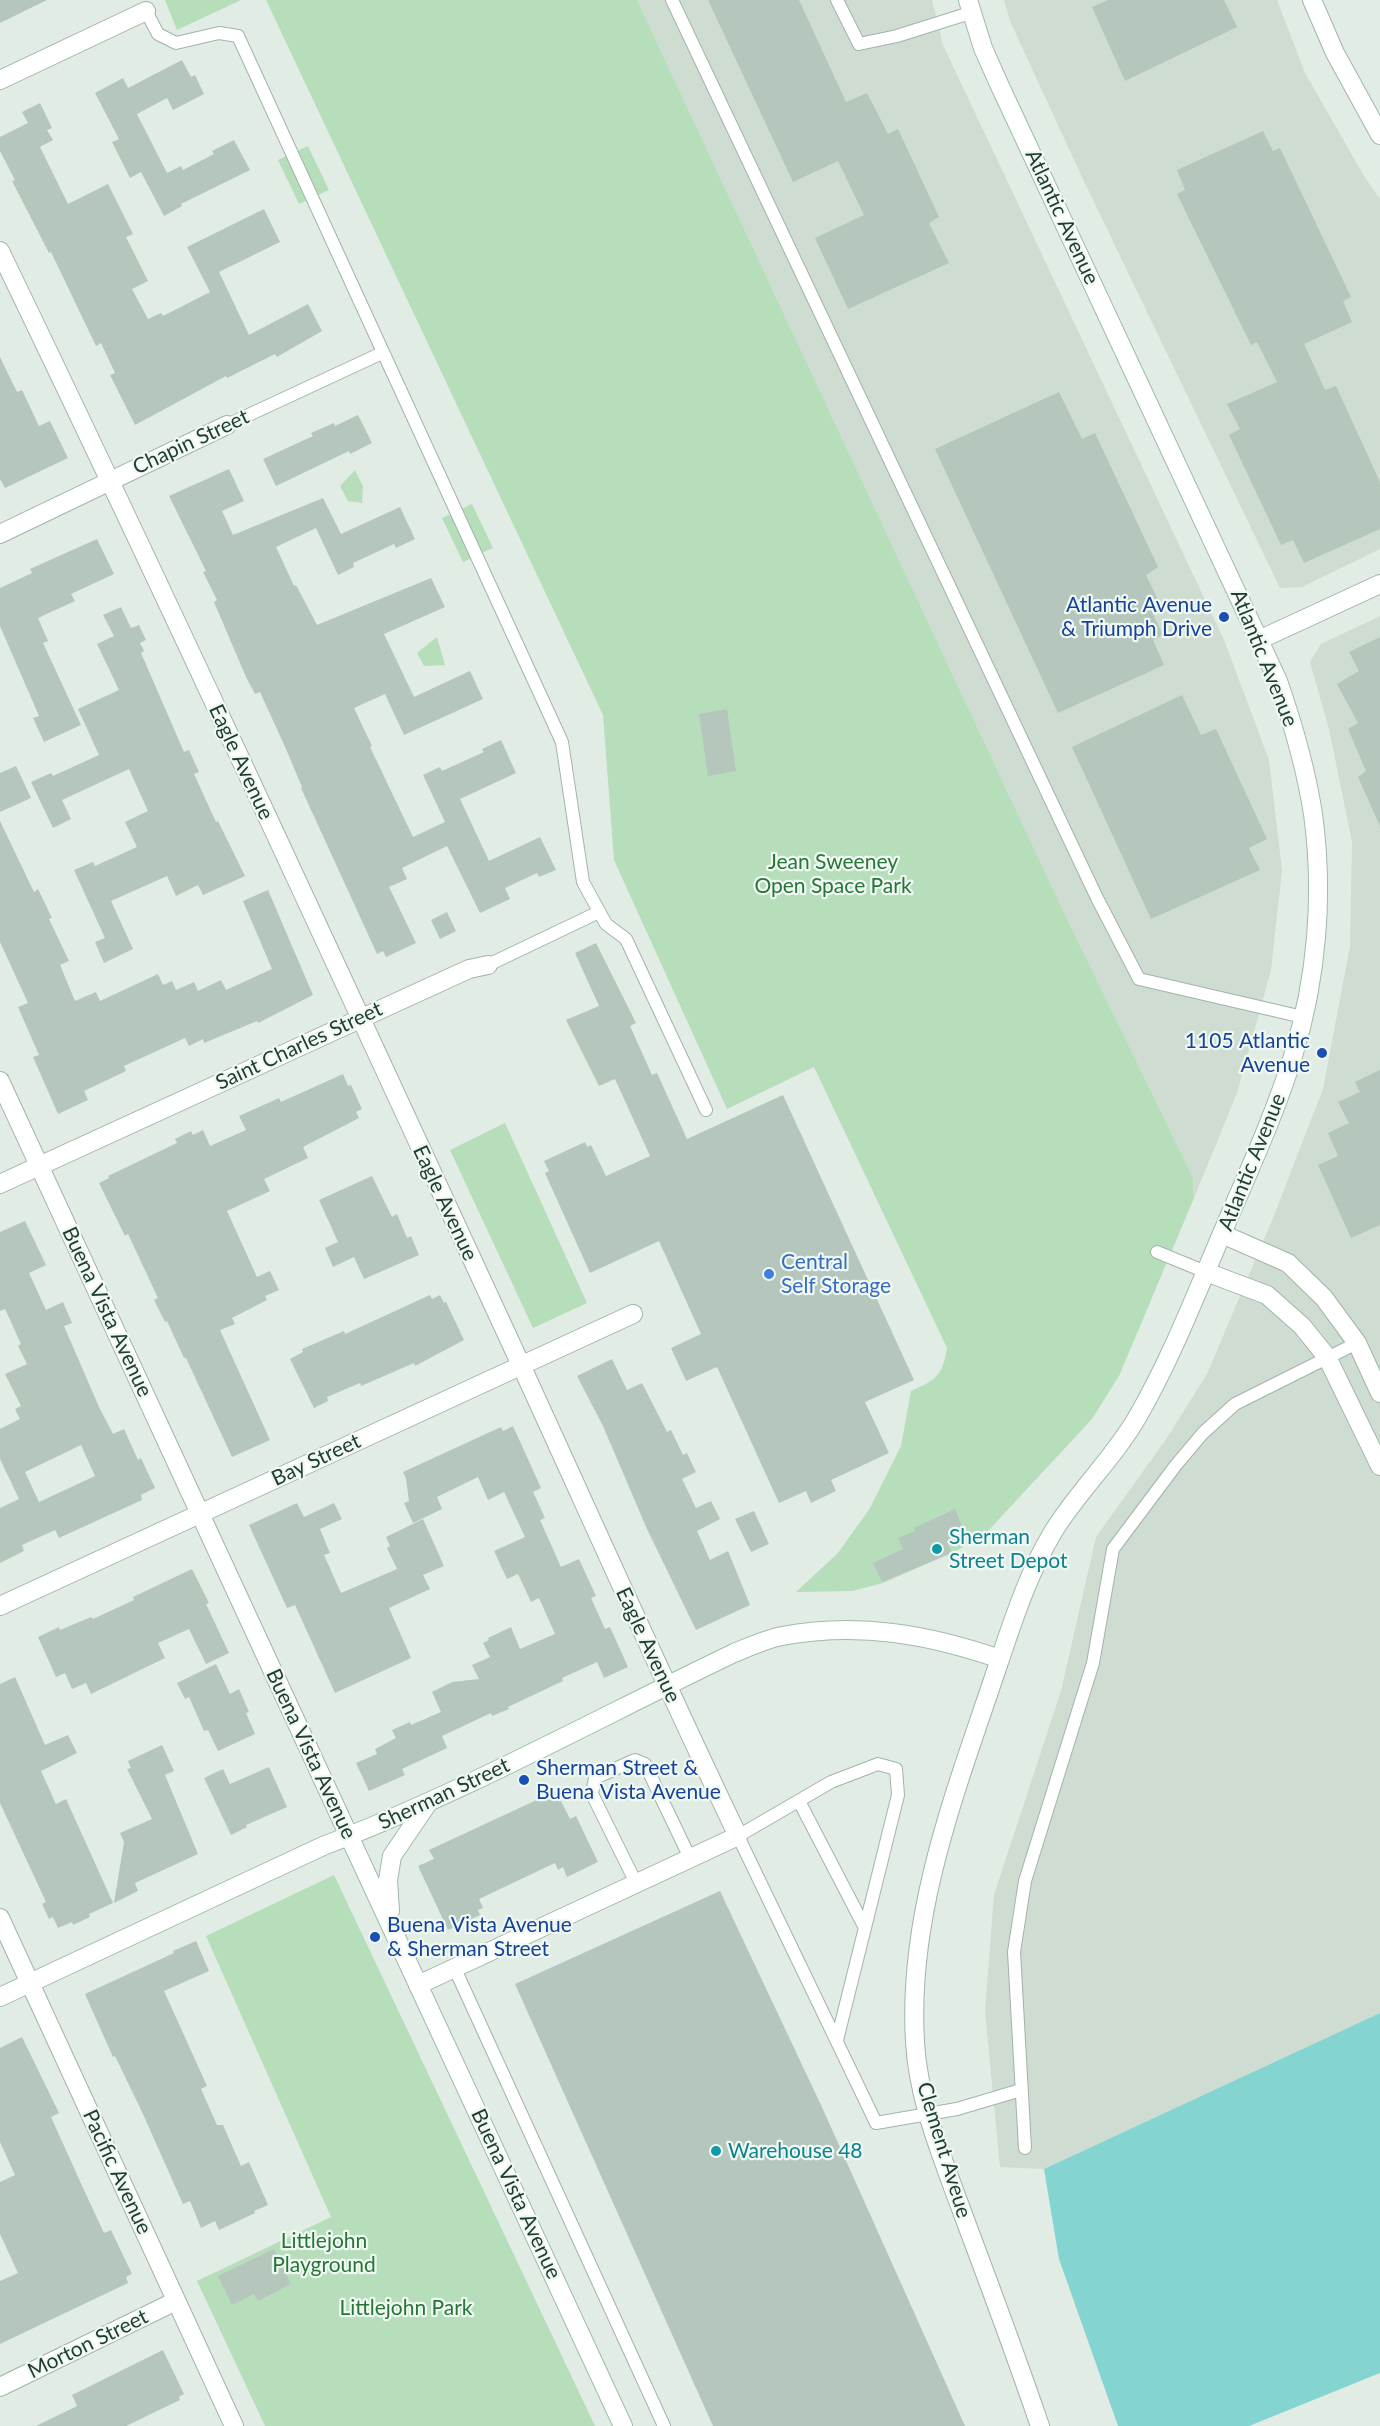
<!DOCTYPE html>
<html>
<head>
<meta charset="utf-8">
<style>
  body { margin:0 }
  canvas { display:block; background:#e0ece4 }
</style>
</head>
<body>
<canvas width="1380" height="2426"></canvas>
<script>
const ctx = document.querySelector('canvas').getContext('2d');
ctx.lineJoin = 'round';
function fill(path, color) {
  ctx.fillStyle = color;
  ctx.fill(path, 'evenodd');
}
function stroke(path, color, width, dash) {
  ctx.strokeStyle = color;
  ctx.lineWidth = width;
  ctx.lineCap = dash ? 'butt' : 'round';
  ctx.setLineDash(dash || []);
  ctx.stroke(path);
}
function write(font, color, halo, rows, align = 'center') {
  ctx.font = font + ' Lato,sans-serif';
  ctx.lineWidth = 4.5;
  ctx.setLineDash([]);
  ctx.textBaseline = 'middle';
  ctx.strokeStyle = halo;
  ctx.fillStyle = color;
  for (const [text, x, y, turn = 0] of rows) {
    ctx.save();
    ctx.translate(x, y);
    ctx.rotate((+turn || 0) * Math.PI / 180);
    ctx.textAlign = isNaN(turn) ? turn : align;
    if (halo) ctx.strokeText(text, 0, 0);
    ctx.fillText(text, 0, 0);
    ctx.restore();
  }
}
const built = new Path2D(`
  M637 0H932L943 45 1224 640 1269 760 1282 870 1271 970 1237 1093 1194 1198 1193 1178 1059 902Z
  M1004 0H1277L1305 73 1364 176 1380 199V549L1302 587 1280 588 1081 175 1010 21Z
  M1380 616V2013L1044 2169 1000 2167 985 2011 994 1895 1061 1691 1096 1537 1167 1438 1207 1374 1273 1218 1323 1089 1350 946 1352 842 1329 729 1310 662 1321 644Z`);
const green = new Path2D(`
  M165 0H241L177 30Z
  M266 0H637L1059 902 1193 1178 1194 1198 1119 1376 1092 1419 988 1531 958 1550 883 1583 852 1591 796 1592 838 1553 870 1508 901 1446 911 1391C936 1380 943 1375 947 1348L814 1067 727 1109 614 860 603 715Z
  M308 146 329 190 299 204 278 160Z
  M355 470 363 486 362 503 348 501 340 486Z
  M472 504 493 548 463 562 442 518Z
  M437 637 445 665 424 666 417 653Z
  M505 1123 587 1303 533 1328 450 1150Z
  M334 1875 595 2426H265L197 2281 331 2217 206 1936Z`);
const water = new Path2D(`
  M1380 2013V2426H1118L1059 2259 1044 2169Z`);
const pier = new Path2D(`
  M1380 2373V2426H1249Z`);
const building = new Path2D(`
  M0 0H47L0 23Z
  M708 0H799L846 102 867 93 888 134 898 129 939 217 929 223 949 263 848 309 815 238 864 215 838 161 793 182Z
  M1108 0H1224L1237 27 1125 81 1092 7Z
  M182 60 191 77 195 75 204 94 173 110 167 98 137 114 167 173 181 166 183 170 214 154 212 151 234 140 250 170 181 204 182 206 164 216 141 172 130 178 112 142 119 139 95 93 123 78 128 88Z
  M40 103 52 128 47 130 53 140 40 147 68 204 108 184 133 234 126 237 148 281 132 289 148 319 161 313 163 316 210 292 187 247 264 209 280 242 219 272 249 335 308 304 322 331 277 357 275 354 227 378 226 376 135 425 110 375 115 373 101 343 96 346 51 252 49 253 12 181 15 180 0 151V137L28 123 22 112Z
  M1263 131 1273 151 1280 148 1351 297 1343 301 1352 322 1304 344 1325 390 1336 386 1380 482V529L1304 563 1293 540 1281 545 1229 435 1240 429 1227 404 1277 382 1257 342 1251 345 1177 194 1185 190 1177 170Z
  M0 357 17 392 22 390 39 426 50 421 68 458 5 488 0 479Z
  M1059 392 1082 439 1095 433 1158 567 1146 575 1161 606 1152 612 1163 635 1153 640 1164 665 1058 713 935 449Z
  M358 415 372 443 350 454 349 451 276 486 263 459 313 436 311 433 334 423 335 426Z
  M229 469 244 501 222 511 233 535 323 498 341 534 400 507 415 539 396 548 394 544 353 563 354 567 338 575 316 528 276 547 294 586 296 585 317 625 431 578 445 607 384 634 414 697 470 671 483 699 404 735 385 694 354 708 372 746 370 747 413 837 445 822 423 775 440 767 442 771 484 752 482 749 501 740 516 773 460 799 489 861 540 837 556 870 539 877 537 873 505 888 510 899 480 913 447 846 402 868 407 879 389 887 416 943 386 957 383 951 377 954 301 788 302 787 286 749 260 692 255 694 246 677 214 602 217 600 203 572 206 571 169 496Z
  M97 539 114 574 71 594 75 601 38 618 48 641 43 643 81 725 44 742 33 718 39 716 0 626V588L32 573 30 569Z
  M121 607 131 628 139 625 146 640 140 643 144 651 141 653 184 752 189 750 199 772 194 774 216 822 218 821 245 876 203 895 198 885 176 896 167 876 111 901 133 949 104 963 95 942 105 938 74 870 93 862 95 866 137 847 125 822 148 811 129 769 62 800 71 819 53 828 31 782 51 773 53 776 99 755 78 709 119 690 97 644 114 636 103 615Z
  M1380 637V826L1358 777 1366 771 1348 729 1358 723 1337 684 1359 671 1349 652Z
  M1182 695 1201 735 1216 729 1267 839 1249 848 1260 870 1151 919 1072 747Z
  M727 709 736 771 708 776 699 714Z
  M16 766 31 798 0 812V773Z
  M0 821 34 892 38 889 52 918 49 919 69 961 60 965 75 1001 96 992 100 1001 158 974 163 985 172 981 176 990 194 982 198 991 221 980 226 990 272 969 243 901 268 890 313 995 258 1023 257 1021 204 1043 203 1039 189 1046 185 1038 124 1066 126 1071 84 1091 88 1100 58 1114 33 1057 39 1055 18 1007 28 1003 0 942Z
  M447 912 456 931 440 939 431 920Z
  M596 943 636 1023 630 1026 652 1075 657 1073 687 1139 783 1095 914 1380 865 1402 889 1453 831 1480 836 1491 811 1503 806 1491 779 1503 717 1367 686 1381 671 1348 701 1334 659 1241 590 1273 545 1173 549 1171 544 1161 585 1142 587 1147 591 1145 606 1176 650 1156 615 1079 599 1086 566 1020 599 1006 575 953Z
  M1380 1070V1225L1351 1238 1318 1165 1338 1156 1328 1133 1349 1123 1338 1102 1360 1092 1355 1082Z
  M343 1074 348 1086 351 1085 362 1109 356 1112 359 1118 303 1147 308 1158 264 1179 270 1191 227 1211 257 1277 270 1271 279 1290 265 1296 267 1300 232 1318 235 1324 220 1330 270 1440 232 1457 186 1358H184L167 1321 165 1322 154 1300 158 1298 128 1234 125 1236 99 1183 109 1178 108 1176 177 1143 175 1139 191 1131 193 1135 203 1130 210 1146 246 1130 239 1116 279 1098 281 1102Z
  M372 1176 392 1217 397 1214 407 1238 411 1236 419 1255 364 1279 354 1257 333 1267 325 1248 338 1242 319 1200Z
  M25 1221 46 1265 29 1273 46 1310 63 1302 72 1323 64 1326 99 1407 113 1434 124 1429 138 1460 141 1458 155 1488 141 1495 142 1500 59 1538 55 1530 22 1545 24 1551 0 1563V1508L19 1499 0 1459V1429L20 1419 15 1409 21 1406 5 1374 27 1364 18 1346 21 1344 5 1309 0 1311V1232ZM81 1445 95 1476 39 1502 25 1472Z
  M430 1295 432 1299 440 1295 444 1303 446 1302 464 1340 415 1366 414 1363 361 1386 360 1383 327 1397 328 1401 314 1408 290 1359 303 1352 302 1349 344 1331 345 1334Z
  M612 1359 627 1390 642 1383 667 1432 671 1430 683 1455 687 1453 696 1472 682 1479 696 1508 711 1501 720 1519 697 1531 710 1560 728 1551 750 1605 696 1630 647 1529 603 1426 577 1376Z
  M513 1426 541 1488 533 1492 545 1518 540 1520 561 1567 579 1559 596 1596 591 1598 605 1629 610 1627 628 1667 604 1678 597 1662 562 1678 563 1681 508 1707 509 1709 492 1716 491 1713 442 1736 447 1748 402 1769 405 1775 369 1791 356 1763 377 1754 375 1749 396 1738 392 1730 410 1722 411 1725 441 1712 432 1692 452 1682 479 1679 472 1665 490 1657 483 1643 489 1640 488 1638 511 1627 520 1649 555 1634 539 1598 531 1602 518 1574 507 1579 494 1551 525 1537 504 1492 488 1500 478 1477 437 1497 442 1509 413 1523 404 1503 409 1501 406 1479 403 1472 501 1427 503 1431Z
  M297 1503 304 1517 334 1503 342 1519 320 1529 330 1553 324 1555 341 1593 397 1569 387 1548 390 1546 386 1537 423 1519 444 1566 423 1575 430 1589 389 1608 411 1658 335 1693 295 1605 287 1608 249 1525Z
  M955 1509 965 1533 947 1542 952 1553 882 1582 873 1563 903 1549 898 1538 915 1531 914 1528Z
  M754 1511 769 1544 751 1552 735 1519Z
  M192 1569 209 1603 206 1604 229 1653 206 1664 189 1629 158 1643 165 1658 91 1694 86 1683 72 1689 65 1673 56 1677 38 1637 59 1627 60 1630 91 1617 93 1619 134 1600 133 1597Z
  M216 1664 230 1694 239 1689 249 1712 246 1713 255 1734 218 1751 208 1730 204 1731 189 1697 185 1699 177 1683Z
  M15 1677 45 1745 68 1735 77 1753 41 1771 56 1804 66 1799 113 1903 89 1914 90 1917 73 1925 72 1922 58 1928 53 1917 49 1919 42 1904 46 1902 0 1803V1684Z
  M162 1745 174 1771 165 1775 198 1854 135 1883 138 1891 114 1903 124 1842 120 1833 152 1819 127 1769 131 1768 128 1761Z
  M269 1767 287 1807 246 1825 247 1827 231 1835 204 1778 223 1769 230 1784Z
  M556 1791 570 1819 576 1816 598 1862 567 1877 563 1867 558 1870 555 1863 479 1899 483 1908 478 1910 480 1915 448 1930 418 1866 434 1859 429 1850Z
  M720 1891 821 2105 965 2426H713L515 1984Z
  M196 1941 209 1971 164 1991 207 2086 201 2089 217 2125H223L241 2166 249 2162 268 2205 254 2211 255 2213 219 2230 215 2221 201 2228 190 2201 183 2204 143 2114 115 2056 113 2057 85 1994 174 1953 173 1951Z
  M22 2037 59 2113 51 2117 83 2188 104 2233 111 2230 132 2274 126 2277 128 2283 0 2344V2281L18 2273 0 2234V2182L15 2175 0 2142V2048Z
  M274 2249 291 2284 258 2301 254 2294 232 2305 218 2276Z
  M163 2350 184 2394 179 2397 180 2400 126 2426H36L77 2406 72 2395Z`);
const lane = new Path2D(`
  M672 0 1097 898 1139 979 1303 1017
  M837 0 859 44 897 36 970 13
  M146 11 158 34 176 43 219 33 238 36 562 742 583 882 606 924 626 939 706 1110
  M227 425 382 353
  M488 965 599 912
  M1157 1252 1206 1272
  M799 1801 865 1928
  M636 1883 592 1794 595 1778 635 1760 645 1764 690 1858
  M455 1969 664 2426
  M837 2040 898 1795 896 1769 878 1764 831 1782 738 1836 876 2123 957 2109 1021 2090
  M1025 2148 1014 1952 1025 1881 1093 1663 1113 1549 1176 1465 1203 1433 1235 1404 1357 1343`);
const street = new Path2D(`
  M1312 0 1335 53 1380 135
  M0 80 146 11
  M0 251C178 620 349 993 521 1365 593 1522 663 1680 738 1836L418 1985
  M0 534 227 425
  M1261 639 1380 584
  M0 1081 349 1836
  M0 1184 469 969 488 965
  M1222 1234 1288 1263 1324 1298 1357 1343 1380 1393
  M1206 1272 1267 1295 1302 1326 1327 1357 1380 1466
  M0 1606 633 1314
  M1000 1659C959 1783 907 1909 915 2042 918 2101 944 2162 964 2217 990 2286 1016 2356 1040 2426
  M0 1918 234 2426
  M0 2387 176 2301`);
const secondary = new Path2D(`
  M349 1836 623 2426
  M390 1911 388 1880 392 1856 428 1803
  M0 1997 323 1846C465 1792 598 1718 734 1653 749 1647 766 1639 782 1636 859 1622 927 1634 1000 1659 1015 1615 1029 1572 1053 1532 1078 1491 1114 1458 1138 1416 1173 1355 1198 1289 1226 1224 1250 1168 1275 1114 1293 1056 1317 979 1324 894 1313 814 1306 769 1293 724 1278 681L999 84 983 48 968 0`);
const markers = [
  [1224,617,6,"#1a4fb4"],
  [1322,1053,6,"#1a4fb4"],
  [769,1274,6,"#3f7fe0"],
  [937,1549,6,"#0f9aa8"],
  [524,1780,6,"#1a4fb4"],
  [375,1937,6,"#1a4fb4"],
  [716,2151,6,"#0f9aa8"]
];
const streetNames = [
  ["Atlantic Avenue",1062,217,65],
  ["Chapin Street",191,442,-25],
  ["Atlantic Avenue",1264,658,68],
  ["Eagle Avenue",241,762,65],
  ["Saint Charles Street",299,1046,-25],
  ["Atlantic Avenue",1252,1162,-68],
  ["Eagle Avenue",445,1203,65],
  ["Buena Vista Avenue",107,1312,65],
  ["Bay Street",316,1460,-25],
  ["Eagle Avenue",648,1645,65],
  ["Buena Vista Avenue",311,1754,65],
  ["Sherman Street",444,1794,-25],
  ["Clement Aveue",944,2150,73],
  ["Pacific Avenue",117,2172,65],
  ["Buena Vista Avenue",516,2194,65],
  ["Morton Street",88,2344,-26]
];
const transitNames = [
  ["Atlantic Avenue",1212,605],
  ["& Triumph Drive",1212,629],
  ["1105 Atlantic",1310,1041],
  ["Avenue",1310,1065],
  ["Sherman Street &",536,1768,"left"],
  ["Buena Vista Avenue",536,1792,"left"],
  ["Buena Vista Avenue",387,1925,"left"],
  ["& Sherman Street",387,1949,"left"]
];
const parkNames = [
  ["Jean Sweeney",833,862],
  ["Open Space Park",833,886],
  ["Littlejohn",324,2241],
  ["Playground",324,2265],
  ["Littlejohn Park",406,2308]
];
const shopNames = [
  ["Central",781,1262],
  ["Self Storage",781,1286]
];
const cultureNames = [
  ["Sherman",949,1537],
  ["Street Depot",949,1561],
  ["Warehouse 48",728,2151]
];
fill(built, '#cedcd2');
fill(green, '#b7deba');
fill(water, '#84d5d1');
fill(pier, '#e0ece4');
fill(building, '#b5c7bc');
stroke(lane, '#a2b4aa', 14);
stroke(street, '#a2b4aa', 20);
stroke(secondary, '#a0bbac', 20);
stroke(lane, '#fff', 12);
stroke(street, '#fff', 18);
stroke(secondary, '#fff', 18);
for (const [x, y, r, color] of markers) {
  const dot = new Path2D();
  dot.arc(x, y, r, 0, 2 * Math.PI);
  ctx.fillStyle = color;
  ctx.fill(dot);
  stroke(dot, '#f0f8f3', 2);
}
write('21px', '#1f3d2f', '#f0f8f3', streetNames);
write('21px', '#164399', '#f0f8f3', transitNames, 'right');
write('21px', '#277636', '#f0f8f3', parkNames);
write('21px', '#366cbe', '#f0f8f3', shopNames, 'left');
write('21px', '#0d838f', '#f0f8f3', cultureNames, 'left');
</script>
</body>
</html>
